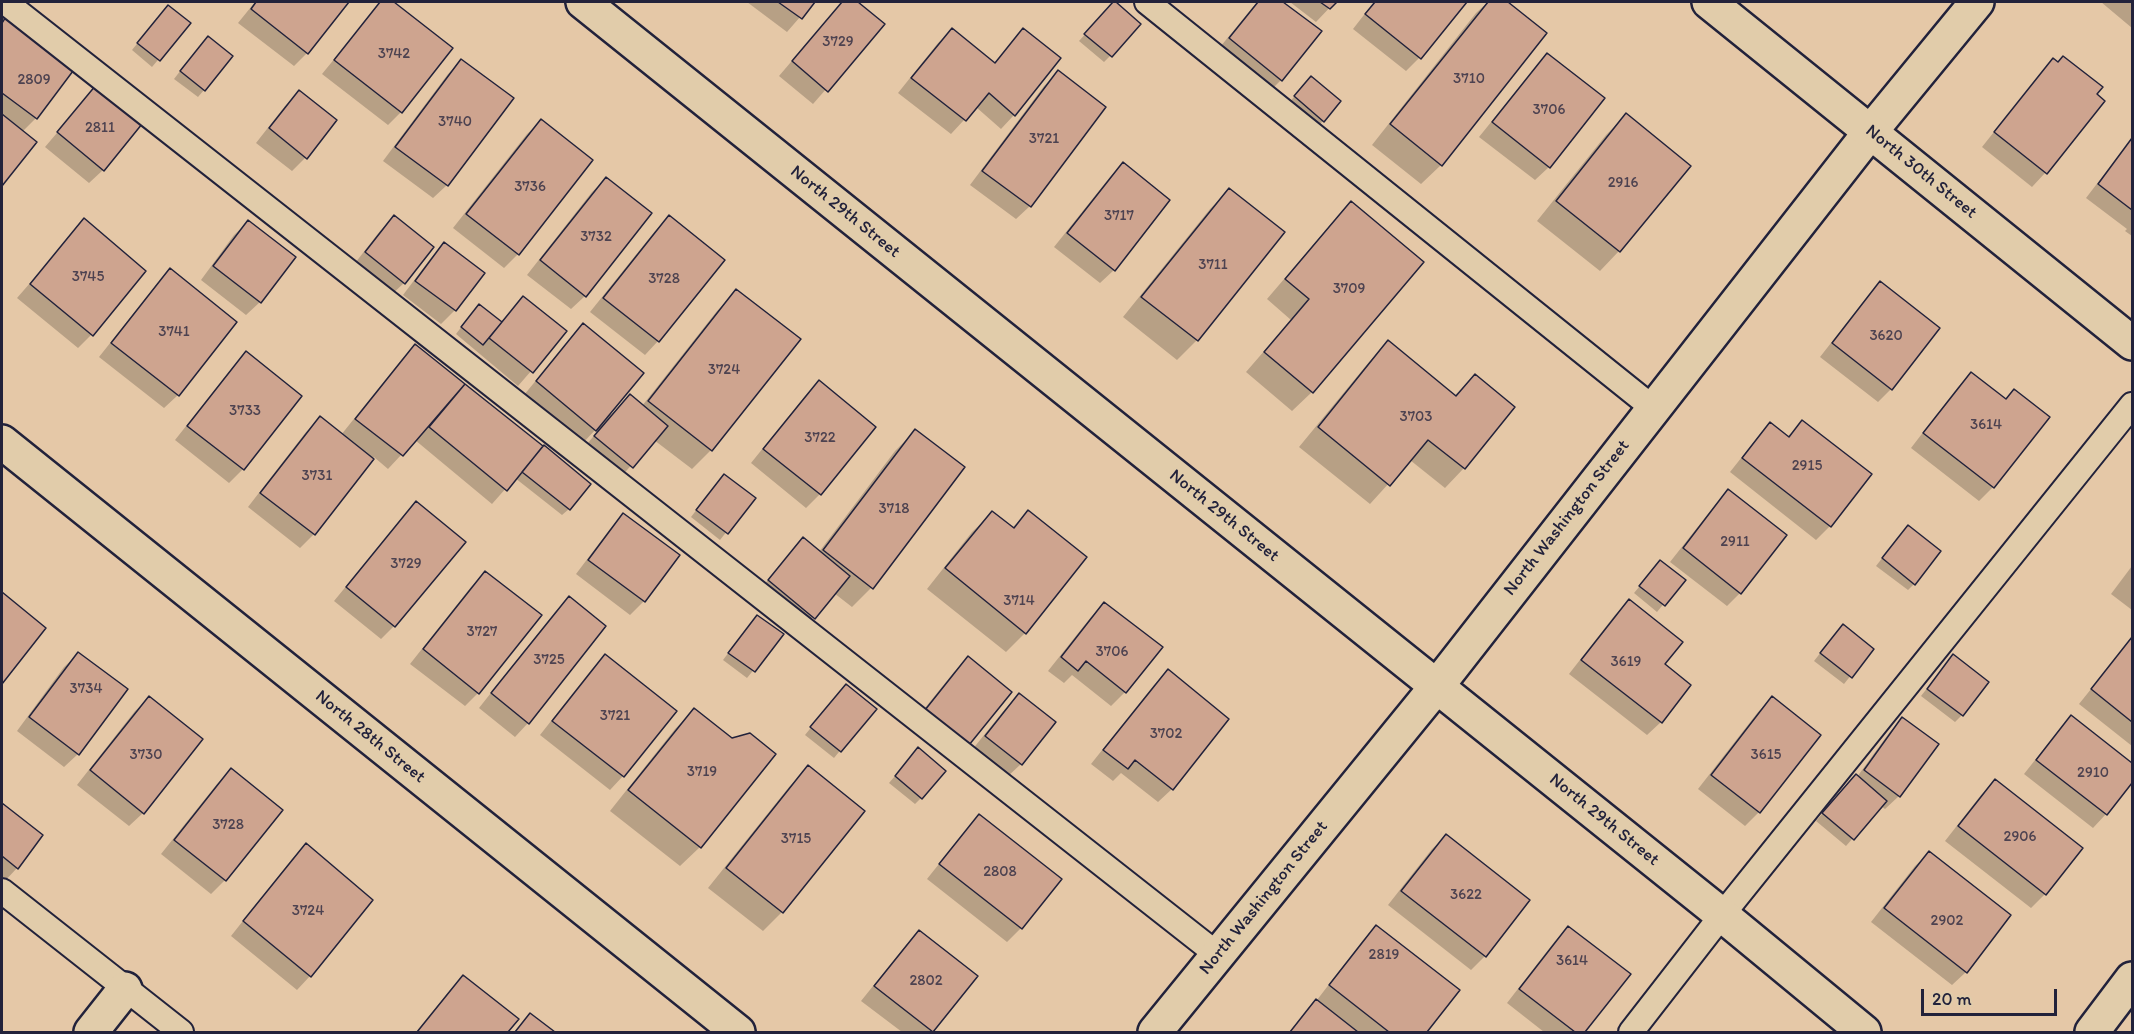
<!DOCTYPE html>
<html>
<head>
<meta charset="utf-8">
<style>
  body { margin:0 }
  #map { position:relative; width:2134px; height:1034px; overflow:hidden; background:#e5c8a7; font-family:Itim,sans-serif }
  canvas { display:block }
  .frame { position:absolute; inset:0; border:3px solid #22223b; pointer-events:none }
  .scale { position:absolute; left:1921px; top:989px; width:136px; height:27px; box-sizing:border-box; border:3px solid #22223b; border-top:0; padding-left:8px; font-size:18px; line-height:21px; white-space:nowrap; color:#22223b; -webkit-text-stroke:4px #e1ccaa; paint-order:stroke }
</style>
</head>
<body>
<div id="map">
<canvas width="2134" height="1034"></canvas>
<div class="frame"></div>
<div class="scale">20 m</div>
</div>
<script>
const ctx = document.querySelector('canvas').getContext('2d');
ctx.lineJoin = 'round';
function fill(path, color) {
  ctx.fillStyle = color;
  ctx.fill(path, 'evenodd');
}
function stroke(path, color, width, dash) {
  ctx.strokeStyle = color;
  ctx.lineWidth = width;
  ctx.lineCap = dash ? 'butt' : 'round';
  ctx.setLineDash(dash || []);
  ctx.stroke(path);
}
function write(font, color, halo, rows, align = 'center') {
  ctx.font = font + ' Itim,sans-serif';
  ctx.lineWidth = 4.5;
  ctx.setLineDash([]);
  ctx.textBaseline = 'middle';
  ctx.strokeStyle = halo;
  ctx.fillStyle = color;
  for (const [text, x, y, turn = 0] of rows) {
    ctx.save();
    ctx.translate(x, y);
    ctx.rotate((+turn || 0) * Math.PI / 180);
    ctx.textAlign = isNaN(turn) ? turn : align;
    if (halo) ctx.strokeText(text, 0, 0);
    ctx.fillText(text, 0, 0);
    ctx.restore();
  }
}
const shadow = new Path2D(`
  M255 2H347L307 53 294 66 238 23Z
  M381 2H392L451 49 401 112 388 125 322 74Z
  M747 2H813L787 32Z
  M842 2H856L883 24 813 104 779 76Z
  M1257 2H1281L1319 32 1281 80 1268 93 1216 52Z
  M1290 2H1335L1316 22Z
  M1374 2H1465L1419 58 1406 71 1353 29Z
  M1488 2H1506L1545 33 1441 165 1421 184 1372 145 1476 13Z
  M2101 2H2132V28Z
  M1108 9 1110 56 1104 62 1079 41Z
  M162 13 189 23 152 67 132 50Z
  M7 17 74 67 36 118 22 132 34 142 2 184V23Z
  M952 30 994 63 1023 30 1014 115 1001 129 976 107 951 134 898 93 938 43Z
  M201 44 204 90 198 97 174 79Z
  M1547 55 1549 167 1535 180 1479 137 1534 69Z
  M2053 60 2103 101 2045 173 2032 187 1982 147 2040 74Z
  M461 61 447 185 433 198 383 161 448 74Z
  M1058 72 1030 206 1016 219 970 185 1044 86Z
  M1304 85 1323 121 1317 127 1288 104Z
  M96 87 103 170 89 183 45 147Z
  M299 92 335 120 305 158 292 171 256 143 285 106Z
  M1626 115 1619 251 1600 271 1537 221 1606 135Z
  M541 121 591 160 518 254 504 268 453 228 527 134Z
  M2132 138V236L2125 231 2127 229 2086 198Z
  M1123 164 1114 270 1100 283 1054 247 1110 177Z
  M606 179 585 296 571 309 527 275 592 192Z
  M1229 190 1283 233 1197 340 1177 360 1123 317 1210 209Z
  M1351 203 1312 392 1292 411 1246 372 1291 320 1267 299 1332 223Z
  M394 217 404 283 390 296 352 267 380 231Z
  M669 217 658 341 645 355 590 312 655 231Z
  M84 221 91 335 78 348 17 298Z
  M248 222 260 302 246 315 201 280 234 235Z
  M444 244 483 273 455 310 441 324 403 295 431 258Z
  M170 270 178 395 164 408 99 357 157 284Z
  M1880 283 1891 389 1878 402 1820 357 1867 297Z
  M737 291 711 450 692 469 654 440 618 480 582 450 598 431 596 429 582 444 524 395 570 339 583 325 609 413 611 415 630 396 642 406 717 311Z
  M523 298 565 332 518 386 456 334 472 313 500 323Z
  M1388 342 1454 396 1475 376 1513 407 1464 468 1445 488 1410 460 1370 504 1299 447 1369 362Z
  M415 346 540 446 535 453 569 509 562 515 515 478 492 504 415 440 388 469 374 457 314 534 300 548 248 507 306 432 320 418 341 435 402 359Z
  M247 353 300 396 243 469 229 483 175 440 233 367Z
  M1971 374 2005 400 2048 417 1993 487 1979 501 1911 448 1958 387Z
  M819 382 874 427 820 494 806 508 751 463 805 396Z
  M1803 422 1870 474 1830 526 1816 540 1730 472 1757 438 1770 424 1787 437Z
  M915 431 871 588 852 607 834 593 800 631 756 594 803 539 819 552 895 451Z
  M718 482 753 498 720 540 691 517Z
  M1728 491 1740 593 1727 606 1670 562 1715 505Z
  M416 503 394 626 381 639 334 601 403 517Z
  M1028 512 1025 633 1006 652 927 589 972 532 992 513 1012 528Z
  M624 515 644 601 630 615 576 574 610 529Z
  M1901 534 1914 584 1908 590 1876 566Z
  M1660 562 1683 580 1657 612 1634 593Z
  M2132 566V610L2111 594Z
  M485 573 478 693 465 706 410 664 471 587Z
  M2 594 44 628 2 681Z
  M569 598 528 723 515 737 479 708 555 612Z
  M1629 601 1663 665 1661 722 1647 735 1569 674 1615 615Z
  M1104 604 1161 648 1125 692 1111 706 1072 675 1064 683 1048 671 1091 617Z
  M751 623 782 635 747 678 723 660Z
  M1836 633 1872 649 1844 684 1814 661Z
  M2132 638V746L2079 704Z
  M78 654V754L64 767 17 731 64 667Z
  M605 656 623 776 610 790 540 735 592 669Z
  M968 658V744L912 724 954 672Z
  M1947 663 1962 715 1955 722 1921 696Z
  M1168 671 1172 789 1158 802 1121 773 1113 781 1091 764 1154 685Z
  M839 693 874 709 834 758 805 735Z
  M1019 695 1021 764 1007 777 972 750 1005 709Z
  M149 698 143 813 129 826 77 785 135 711Z
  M1772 698 1759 812 1745 826 1698 789 1758 712Z
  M694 710 700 847 680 866 610 811 675 729Z
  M2071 717 2132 765V781L2106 814 2093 828 2024 774 2058 731Z
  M1902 719 1899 796 1885 809 1881 806 1846 846 1816 821 1849 782 1857 777 1889 733Z
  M912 756 921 798 915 804 889 783Z
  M809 767 782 912 763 931 708 888 789 787Z
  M231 770 225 880 211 894 161 854 217 784Z
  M1995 781 2081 848 2045 894 2031 908 1945 841 1981 795Z
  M2 805 41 836 17 868 4 882 2 880Z
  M979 816 1060 879 1021 928 1007 942 927 879 966 830Z
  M1446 836 1528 900 1485 956 1471 970 1388 905 1432 849Z
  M306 845 371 900 310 976 297 990 231 936 292 859Z
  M1929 853 1966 972 1952 985 1871 922 1915 866Z
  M1377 927 1458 990 1425 1032H1289L1317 1000 1363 940Z
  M1569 928 1629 975 1583 1032H1544L1507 1003 1555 941Z
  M919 932 976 977 930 1032H902L861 1001 906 945Z
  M463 977 517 1019 506 1032H416L450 990Z
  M531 1015 552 1032H514Z`);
const building = new Path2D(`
  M256 2H349L308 54 251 9Z
  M380 2H394L453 48 402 113 334 60Z
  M778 2H815L802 19Z
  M842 2H858L885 24 828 92 792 61Z
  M1113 2H1116L1141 24 1112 57 1084 34Z
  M1258 2H1283L1322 31 1282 81 1229 38Z
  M1320 2H1337L1330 9Z
  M1375 2H1467L1421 59 1365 14Z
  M1488 2H1508L1547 33 1442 166 1390 124Z
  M168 5 191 23 160 61 137 43Z
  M7 15 76 67 37 119 2 93V23Z
  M952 28 995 63 1023 28 1061 58 1015 116 989 93 966 121 911 78Z
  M208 36 233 56 205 91 180 71Z
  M1547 53 1605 98 1550 168 1492 122Z
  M2063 56 2103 87 2097 94 2105 101 2047 174 1994 132 2053 58 2058 62Z
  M461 59 514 98 448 186 395 147Z
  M1058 70 1106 107 1031 207 982 171Z
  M1311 76 1341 101 1324 122 1294 96Z
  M96 85 142 124 104 171 57 132Z
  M299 90 337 120 307 159 269 128Z
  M1626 113 1691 166 1620 252 1556 201Z
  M2 114 37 142 2 186Z
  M541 119 593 160 519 255 466 214Z
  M2132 138V210L2098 184Z
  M1123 162 1170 200 1115 271 1067 233Z
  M606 177 652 213 586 297 540 260Z
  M1229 188 1285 232 1198 341 1141 297Z
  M1351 201 1424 262 1313 393 1264 352 1309 299 1285 279Z
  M394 215 434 247 405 284 365 252Z
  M669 215 725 260 659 342 603 298Z
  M84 218 146 271 93 336 30 284Z
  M248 220 296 257 261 303 213 266Z
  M444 242 485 273 456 311 415 281Z
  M170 268 237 322 179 396 111 343Z
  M1880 281 1940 328 1892 390 1832 343Z
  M736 289 801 339 712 451 648 401Z
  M523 296 567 331 533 373 489 338Z
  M479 304 502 322 483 345 461 327Z
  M583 323 644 373 596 431 536 381Z
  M1388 340 1456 396 1475 374 1515 407 1465 469 1428 440 1390 486 1318 427Z
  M415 344 465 384 403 456 355 419Z
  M246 351 302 396 244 470 187 426Z
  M1971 372 2006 399 2014 389 2050 417 1994 488 1923 433Z
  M819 380 876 427 821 495 763 449Z
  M465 384 543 446 507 491 429 427Z
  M630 394 668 426 633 468 594 436Z
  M320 416 374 459 315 535 260 493Z
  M1802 420 1872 474 1831 527 1742 458 1770 422 1789 437Z
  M915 429 965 467 873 589 823 550Z
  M544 445 591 484 570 510 522 472Z
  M724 474 756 498 728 534 696 510Z
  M1728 489 1787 535 1741 594 1683 548Z
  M416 501 466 542 395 627 346 587Z
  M1028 510 1087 557 1026 634 945 568 992 511 1014 528Z
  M623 513 680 555 645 602 588 560Z
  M1908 525 1941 551 1915 585 1882 558Z
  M803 537 850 576 815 619 768 580Z
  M1660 560 1686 580 1665 606 1639 586Z
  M485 571 542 615 479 694 423 649Z
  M2 592 46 628 2 684Z
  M569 596 606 626 529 724 491 693Z
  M1629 599 1683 642 1665 664 1691 685 1662 723 1581 660Z
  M1104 602 1163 647 1126 693 1086 661 1078 671 1061 657Z
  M757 615 784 634 755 672 728 653Z
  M1843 624 1874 649 1852 678 1820 653Z
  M2132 637V722L2091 689Z
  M78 652 128 689 79 755 29 717Z
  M605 654 677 711 624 777 552 721Z
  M1953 654 1989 682 1963 716 1927 689Z
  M968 656 1012 692 969 745 925 710Z
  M1168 669 1229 719 1173 790 1135 760 1128 769 1103 750Z
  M846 684 877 709 841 752 810 727Z
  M1019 693 1056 722 1022 765 985 736Z
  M149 696 203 739 144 814 90 770Z
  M1772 696 1821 735 1760 813 1711 775Z
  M694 708 732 738 750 733 776 754 701 848 628 790Z
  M2071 715 2132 763V783L2107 815 2036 760Z
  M1902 717 1939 744 1900 797 1864 770Z
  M918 747 946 771 922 799 895 776Z
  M808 765 865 811 783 913 726 868Z
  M231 768 283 810 226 881 174 840Z
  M1856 774 1887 801 1854 840 1822 813Z
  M1995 779 2083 848 2046 895 1958 826Z
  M2 803 43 835 18 869 2 856Z
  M979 814 1062 879 1022 929 939 864Z
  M1446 834 1530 900 1486 957 1401 891Z
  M306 843 373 900 311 977 243 921Z
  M1929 851 2011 915 1967 973 1884 908Z
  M1376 925 1460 990 1427 1032H1389L1329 985Z
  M1568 926 1631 974 1585 1032H1575L1519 989Z
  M919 930 978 976 933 1032 874 986Z
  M463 975 519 1019 508 1032H417Z
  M1316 999 1358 1032H1290Z
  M530 1013 555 1032H515Z`);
const lane = new Path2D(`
  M5 2 1218 955
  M1147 2 1653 408
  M2 891 181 1032
  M1631 1032 1722 915 2132 405`);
const street = new Path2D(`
  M583 2 1722 915 1864 1032
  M2 442 738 1032
  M91 1032 125 989
  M1155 1032 1437 686 1871 131 1977 2`);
const secondary = new Path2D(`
  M1709 2 2132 343
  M2092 1032 2132 979`);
const numberNames = [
  ["3729",838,42],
  ["3742",394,54],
  ["3710",1469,79],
  ["2809",34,80],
  ["3706",1549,110],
  ["3740",455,122],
  ["2811",100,128],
  ["3721",1044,139],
  ["2916",1623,183],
  ["3736",530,187],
  ["3717",1119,216],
  ["3732",596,237],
  ["3711",1213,265],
  ["3745",88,277],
  ["3728",664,279],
  ["3709",1349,289],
  ["3741",174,332],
  ["3620",1886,336],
  ["3724",724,370],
  ["3733",245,411],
  ["3703",1416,417],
  ["3614",1986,425],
  ["3722",820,438],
  ["2915",1807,466],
  ["3731",317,476],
  ["3718",894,509],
  ["2911",1735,542],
  ["3729",406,564],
  ["3714",1019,601],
  ["3727",482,632],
  ["3706",1112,652],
  ["3725",549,660],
  ["3619",1626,662],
  ["3734",86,689],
  ["3721",615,716],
  ["3702",1166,734],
  ["3730",146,755],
  ["3615",1766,755],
  ["3719",702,772],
  ["2910",2093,773],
  ["3728",228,825],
  ["2906",2020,837],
  ["3715",796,839],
  ["2808",1000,872],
  ["3622",1466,895],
  ["3724",308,911],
  ["2902",1947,921],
  ["2819",1384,955],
  ["3614",1572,961],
  ["2802",926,981]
];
const streetNames = [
  ["North 30th Street",1921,172,39],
  ["North 29th Street",845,212,39],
  ["North 29th Street",1224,516,39],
  ["North Washington Street",1567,518,-52],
  ["North 28th Street",370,737,39],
  ["North 29th Street",1604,820,39],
  ["North Washington Street",1264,898,-51]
];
fill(shadow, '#0003');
fill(building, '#cea48f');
stroke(building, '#22223b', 1.5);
stroke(lane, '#22223b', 28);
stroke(street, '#22223b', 38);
stroke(secondary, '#22223b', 38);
stroke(lane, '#e1ccaa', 24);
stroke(street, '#e1ccaa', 33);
stroke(secondary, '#e1ccaa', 33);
write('15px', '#4d4250', null, numberNames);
write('18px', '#22223b', '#e1ccaa', streetNames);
</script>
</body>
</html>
